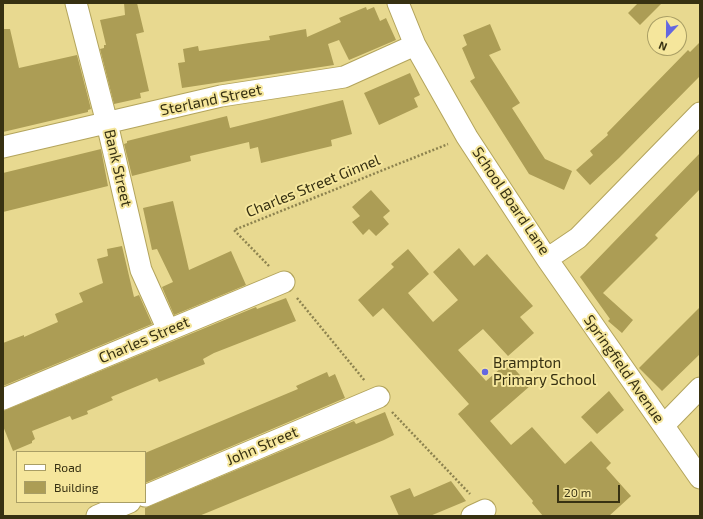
<!DOCTYPE html>
<html>
<head>
<meta charset="utf-8">
<style>
  body { margin:0 }
  #map { position:relative; width:703px; height:519px; overflow:hidden; background:#e8d990; font-family:"Exo 2",sans-serif }
  canvas { display:block }
  .frame { position:absolute; inset:0; border:4px solid #373112; pointer-events:none }
  .legend { position:absolute; left:16px; top:451px; width:130px; height:52px; box-sizing:border-box; background:#f5e69c; border:1px solid #a99e65; margin:0; padding:5px 7px; list-style:none; font-size:12px; color:#373112 }
  .legend li { display:flex; align-items:center; gap:8px; height:20px }
  .legend b { width:20px; border:1px solid #a99e65 }
  .north { position:absolute; left:647px; top:16px; width:40px; height:40px; box-sizing:border-box; background:#f5e69c; border:1px solid #a99e65; border-radius:50%; rotate:202deg; font-size:11px; font-weight:700; line-height:16px; text-align:center; color:#373112 }
  .north::after { content:''; display:block; margin:auto; width:14px; height:18px; background:#6467e0; clip-path:polygon(50% 0,100% 100%,50% 72%,0 100%) }
  .scale { position:absolute; left:557px; top:485px; width:63px; height:18px; box-sizing:border-box; border:2px solid #373112; border-top:0; padding-left:5px; font-size:12px; line-height:14px; white-space:nowrap; color:#373112; -webkit-text-stroke:3px #f5e69c; paint-order:stroke }
</style>
</head>
<body>
<div id="map">
<canvas width="703" height="519"></canvas>
<div class="frame"></div>
<ul class="legend">
<li><b style="height:5px;background:#fff"></b>Road</li>
<li><b style="height:11px;background:#ac9d55"></b>Building</li>
</ul>
<div class="north">N</div>
<div class="scale">20 m</div>
</div>
<script>
const ctx = document.querySelector('canvas').getContext('2d');
ctx.lineJoin = 'round';
function fill(path, color) {
  ctx.fillStyle = color;
  ctx.fill(path, 'evenodd');
}
function stroke(path, color, width, dash) {
  ctx.strokeStyle = color;
  ctx.lineWidth = width;
  ctx.lineCap = dash ? 'butt' : 'round';
  ctx.setLineDash(dash || []);
  ctx.stroke(path);
}
function write(font, color, halo, rows, align = 'center') {
  ctx.font = font + ' "Exo 2",sans-serif';
  ctx.lineWidth = 4;
  ctx.setLineDash([]);
  ctx.textBaseline = 'middle';
  ctx.strokeStyle = halo;
  ctx.fillStyle = color;
  for (const [text, x, y, turn = 0] of rows) {
    ctx.save();
    ctx.translate(x, y);
    ctx.rotate((+turn || 0) * Math.PI / 180);
    ctx.textAlign = isNaN(turn) ? turn : align;
    if (halo) ctx.strokeText(text, 0, 0);
    ctx.fillText(text, 0, 0);
    ctx.restore();
  }
}
const building = new Path2D(`
  M124 3H137L144 32 136 34 149 91 140 93 141 98 114 104 100 49 104 48V45H106L100 20 125 15Z
  M638 3H662L640 25 628 13Z
  M366 7 367 10 374 7 380 21 386 18 396 40 349 60 339 40 328 44 334 65 182 88 178 63 185 62 183 49 198 46 199 51 249 43 270 40 269 36 306 29 307 37 341 22 339 18Z
  M490 24 501 50 489 55 520 103 512 108 545 159 572 171 564 190 529 174 470 81 475 78 462 48 467 45 463 35Z
  M3 29H10L19 68 77 55 91 109 88 110V112L3 132Z
  M700 42V76L619 158 590 185 576 170 593 155 590 151 608 135 607 133 688 50 690 52Z
  M410 73 420 95 414 98 418 107 379 125 364 93Z
  M343 100 352 134 331 140 332 146 261 163 258 147 250 149 249 142 190 156 191 161 132 176 124 144 127 143V141L227 116 230 128Z
  M101 149 108 186 3 212V173Z
  M700 153V189L655 235 658 238 603 293 633 320 622 333 608 321 610 319 580 277Z
  M371 190 390 211 383 217 389 224 376 236 369 229 363 235 352 222 360 216 352 207Z
  M173 201 189 270 231 251 246 285 174 315 162 287 173 282 157 249 152 250 143 208Z
  M122 246 134 297 139 295 152 324 3 386V343L24 335V337L58 322 55 314 83 302 79 293 103 283 97 259 108 256 107 249Z
  M459 248 474 266 487 254 533 306 520 317 534 333 508 356 483 329 458 350 486 381 508 362 530 386 490 421 511 445 532 427 565 464 591 441 611 463 606 468 631 496 609 516H543L532 503 533 501 458 414 469 404 383 308 373 317 358 300 394 267 391 264 408 249 429 274 408 293 433 322 458 300 433 272Z
  M286 298 296 321 214 353 203 359 205 364 159 382 157 378 111 397 113 400 87 411 88 414 72 420 70 416 32 431 35 439 32 441V443L13 451 3 426V411L256 307 257 309Z
  M700 307V354L662 391 639 368Z
  M327 372 329 377 335 374 345 398 145 483V453L298 389 296 386Z
  M609 391 624 410 597 434 581 417Z
  M385 412 394 435 384 440 199 516H145V508L354 421 356 424Z
  M451 481 466 501 430 516H399L390 496 410 488 414 497Z`);
const path = new Path2D(`
  M269 266 234 230 448 144
  M297 298 365 381
  M392 412 470 494`);
const minor = new Path2D(`
  M76 3 107 123 141 270 168 330
  M398 3 415 45 467 137 547 259 578 238 700 113
  M3 147 221 96 344 77 415 45
  M547 259 700 478
  M3 399 284 282
  M664 425 700 388
  M145 496 379 397
  M97 516 130 502
  M472 516 485 510`);
const markers = [
  [485,372,4,"#6467e0"]
];
const streetNames = [
  ["Sterland Street",211,100,-12],
  ["Bank Street",118,168,77],
  ["Charles Street Ginnel",313,186,-22],
  ["School Board Lane",511,201,56],
  ["Charles Street",144,340,-23],
  ["Springfield Avenue",624,369,55],
  ["John Street",262,446,-23]
];
const poiNames = [
  ["Brampton",493,363],
  ["Primary School",493,380]
];
fill(building, '#ac9d55');
stroke(minor, '#b3a45c', 23);
stroke(path, '#8d834f', 2.5, [2, 2]);
stroke(minor, '#fff', 21);
for (const [x, y, r, color] of markers) {
  const dot = new Path2D();
  dot.arc(x, y, r, 0, 2 * Math.PI);
  ctx.fillStyle = color;
  ctx.fill(dot);
  stroke(dot, '#f5e69c', 1.5);
}
write('15px', '#373112', '#f5e69c', streetNames);
write('15px', '#373112', '#f5e69c', poiNames, 'left');
</script>
</body>
</html>
